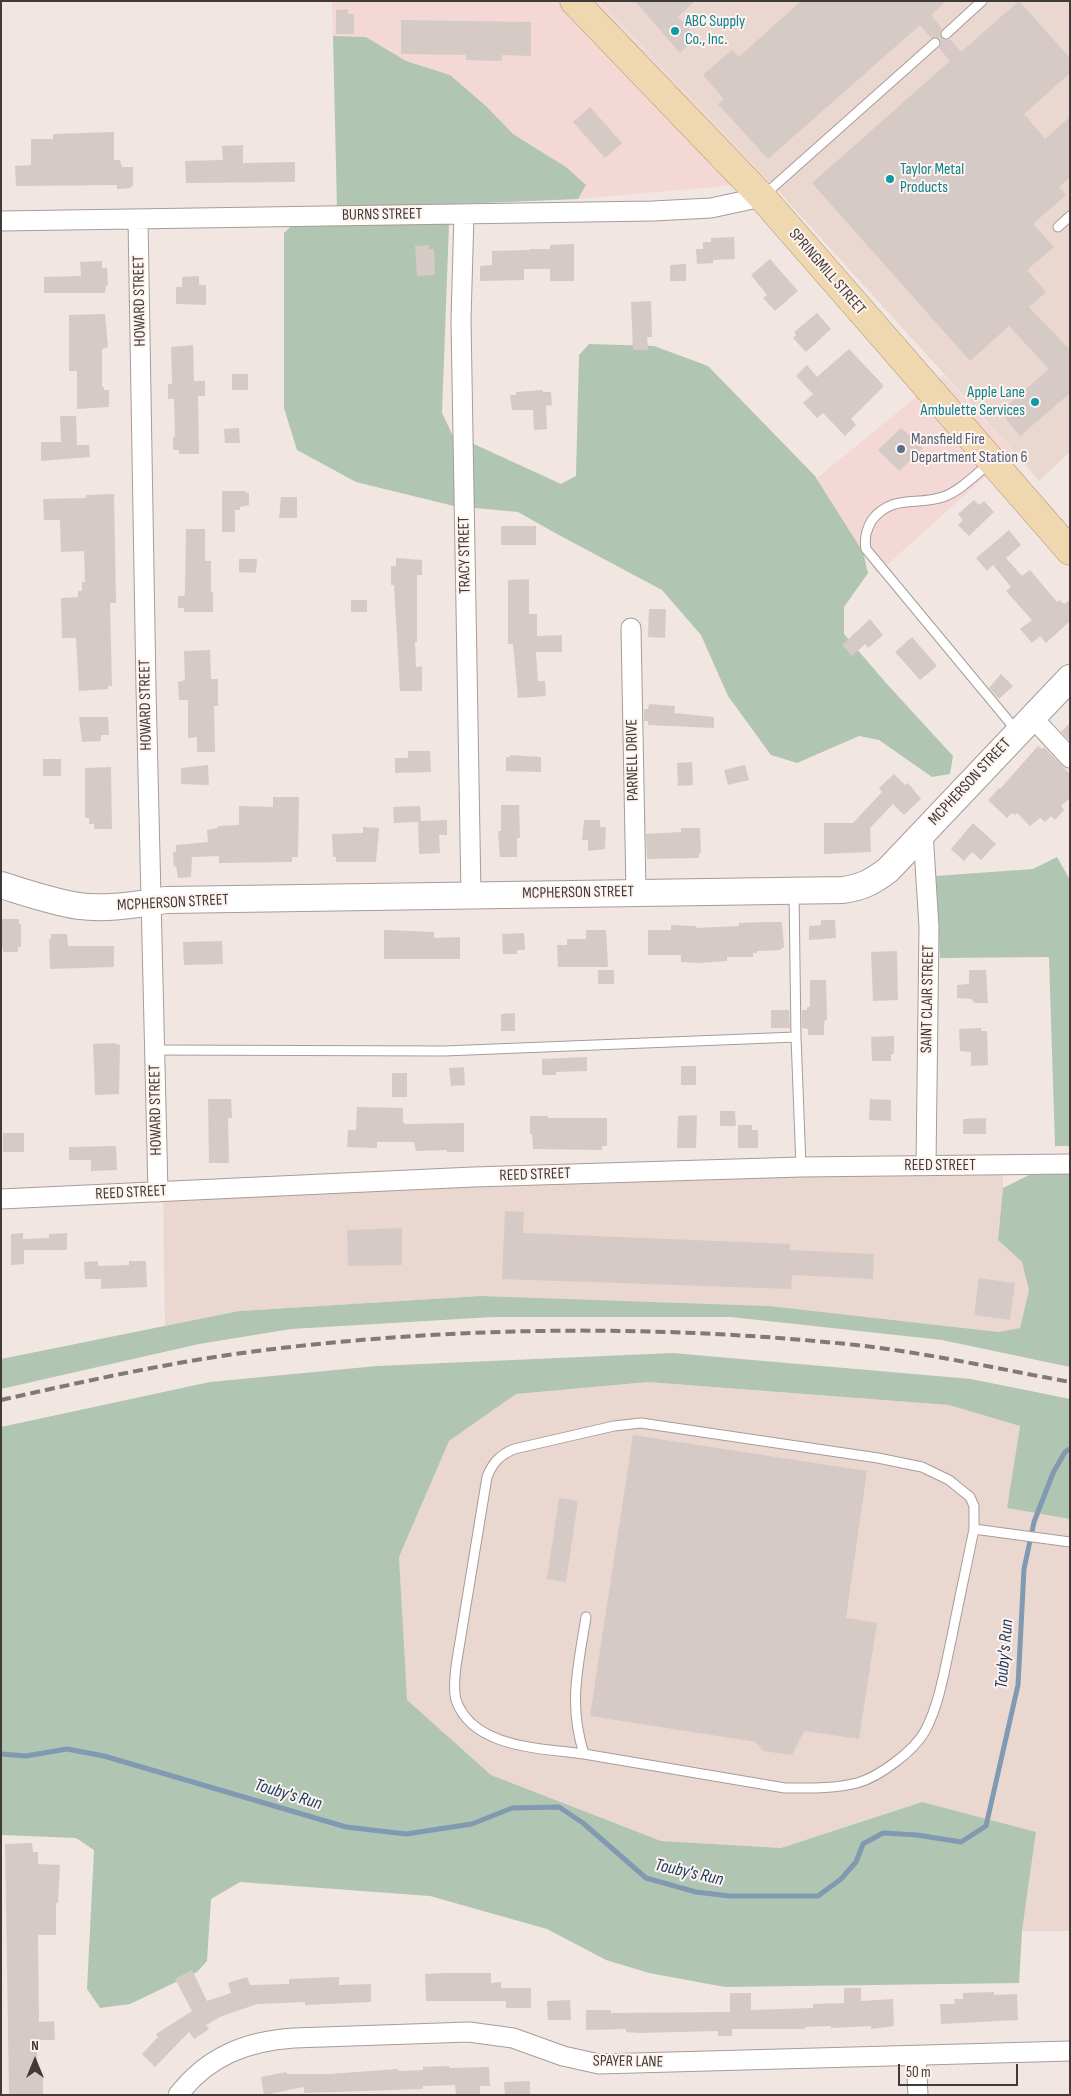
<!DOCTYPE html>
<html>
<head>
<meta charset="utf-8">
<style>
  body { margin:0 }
  #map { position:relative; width:1071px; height:2096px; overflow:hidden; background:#f1e6e2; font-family:"Sofia Sans Condensed",sans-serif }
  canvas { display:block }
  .frame { position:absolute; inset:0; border:2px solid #3f3b39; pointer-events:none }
  .north { position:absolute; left:10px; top:2036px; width:50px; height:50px; -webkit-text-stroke:4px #fff3ef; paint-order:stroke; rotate:0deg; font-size:14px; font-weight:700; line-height:20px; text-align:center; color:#3f3b39 }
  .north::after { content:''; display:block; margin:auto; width:18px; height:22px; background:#3f3b39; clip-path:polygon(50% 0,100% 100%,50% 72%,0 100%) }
  .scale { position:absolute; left:898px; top:2064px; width:120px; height:22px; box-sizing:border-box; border:2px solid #3f3b39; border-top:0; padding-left:6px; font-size:15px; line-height:18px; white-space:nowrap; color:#3f3b39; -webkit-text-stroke:4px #fff3ef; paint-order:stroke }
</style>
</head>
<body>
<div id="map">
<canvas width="1071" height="2096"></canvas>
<div class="frame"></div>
<div class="north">N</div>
<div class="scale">50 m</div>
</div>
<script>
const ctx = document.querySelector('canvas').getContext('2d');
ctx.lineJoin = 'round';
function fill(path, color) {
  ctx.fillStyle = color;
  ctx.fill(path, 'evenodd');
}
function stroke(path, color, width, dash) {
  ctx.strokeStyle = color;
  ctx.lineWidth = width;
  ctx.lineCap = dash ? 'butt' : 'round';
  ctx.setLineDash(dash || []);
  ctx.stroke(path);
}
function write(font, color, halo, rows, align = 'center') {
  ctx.font = font + ' "Sofia Sans Condensed",sans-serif';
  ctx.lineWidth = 4;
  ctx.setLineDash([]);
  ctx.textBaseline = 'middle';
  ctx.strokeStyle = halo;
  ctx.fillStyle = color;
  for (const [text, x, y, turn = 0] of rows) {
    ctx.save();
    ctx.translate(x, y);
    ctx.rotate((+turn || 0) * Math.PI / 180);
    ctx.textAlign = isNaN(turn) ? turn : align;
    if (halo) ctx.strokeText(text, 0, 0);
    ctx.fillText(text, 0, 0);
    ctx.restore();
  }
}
const commercial = new Path2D(`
  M332 1H600L770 182 578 199 586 186 566 167 513 134 486 106 450 75 406 61 366 37 333 36Z
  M943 375 1014 451 877 574 817 478Z`);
const built = new Path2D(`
  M600 1H1070V452L1039 481 1014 451 770 182Z
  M1003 1160V1188L998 1240 1022 1262 1029 1290 1020 1328 999 1332 769 1306 482 1296 239 1311 165 1326 163 1198Z
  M648 1382 949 1405 1020 1426 1007 1508 1070 1519V1931H1022L1036 1833 922 1802 781 1848 661 1841 491 1775 406 1700 399 1557 449 1441 516 1394Z`);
const green = new Path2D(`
  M333 36 366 37 406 61 450 75 486 106 513 134 566 167 586 185 578 199 337 209Z
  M449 223 442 413 452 434 561 484 576 476 579 355 589 344 654 346 708 366 815 476 863 552 868 573 844 607V634L886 683 953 756 950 774 932 777 879 740 859 736 797 763 771 755 728 696 701 635 662 590 557 534 518 512 454 506 356 482 297 450 284 408V233L292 225Z
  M1057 857 1070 880V1146H1055L1049 957 940 958 936 876 1033 869Z
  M1070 1172V1367L942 1340 731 1317H493L291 1329 199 1344 1 1389V1359L239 1311 481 1296 769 1306 999 1332 1020 1328 1029 1290 1022 1262 998 1240 1003 1188 1029 1175Z
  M672 1353 971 1379 1070 1399V1519L1007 1508 1020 1426 949 1405 648 1382 516 1394 449 1441 399 1557 407 1700 491 1775 661 1841 781 1848 922 1802 1036 1832 1022 1931 1019 1983 725 1987 649 1973 606 1960 547 1929 430 1896 240 1882 211 1899 207 1961 197 1972 130 2004 100 2008 87 1989 94 1850 76 1838 1 1835V1427L210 1382 377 1366Z`);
const stream = new Path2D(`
  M1 1754 26 1756 67 1749 104 1756 346 1827 406 1834 472 1824 512 1808 559 1807 583 1823 646 1878 696 1892 730 1896H818L841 1879 856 1862 863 1844 883 1833 917 1835 961 1842 986 1826 1018 1685 1024 1569 1034 1522 1053 1473 1065 1452 1070 1449`);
const building = new Path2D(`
  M635 1H695L678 17 697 37 680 53Z
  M801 1H946L931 15 942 29 940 33 941 38 945 40 950 39 961 52 1019 1 1070 58V73L1024 114 1045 139 1070 117V177L1059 187 1066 195 1033 224 1054 247 1027 270 1046 292 1029 307 1070 350V393L1020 436 1000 412 1049 369 1009 326 970 361 812 183 950 61 939 48 941 44 940 39 936 37 931 38 920 25 768 159 718 104 724 99 703 75 732 50 739 57Z
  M348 9V14H354V34H336V10Z
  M401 20 531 22V56L502 55V61L466 60V55L401 54Z
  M590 107 622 143 605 158 573 122Z
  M114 132V160H120L122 167H133V186H131V188L117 189V185L16 186 15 166 31 165V139H53V134Z
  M243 145V163L295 162V182L186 183 185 161 223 160 222 146Z
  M734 237 735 259 713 260V263L697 264 696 249H703V242H711V238Z
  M574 244V281H550V269H524V280L480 281V266L492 265V251L530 250V249H550V245Z
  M429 245V249H434L435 275 417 276 415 246Z
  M770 259 798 291 775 311 763 298 767 295 751 275Z
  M102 261V268H107L108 285H106L105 293H44V277L81 276 80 262Z
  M686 264V281H670V265Z
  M199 276V285H206V305L176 304V287H182V277Z
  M651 301 652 337H647L648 350H633L631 302Z
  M817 313 831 329 806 352 793 338 796 335 794 332Z
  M105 314 108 347 102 349V387H104V390H109V407L77 409V371H69V315Z
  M193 345 194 381H205V396H198L199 454H179V450H173V437H175L174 399H168V384H172L171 347Z
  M849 349 884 386 851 419 856 425 845 436 823 413 817 418 803 403 813 394 796 376 807 365 817 377Z
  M232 374H248V390H232Z
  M543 390V392H551L552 405 546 406 547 429 534 430 533 410H512L510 395H516V392Z
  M60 416H76L77 445H89L90 457 41 461V442H61Z
  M239 428 240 443H225L224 429Z
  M901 428 923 448 899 471 878 450Z
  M222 491H246V493H249V505L240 507V510H235V532H222Z
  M114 494 116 603H110L112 686H108V689L79 691 76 638H62L61 598 78 597V591H82V582H85L84 551 61 552 60 520H44L43 499 86 498V495Z
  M281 497H297V518H279Z
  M974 500 979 505 984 501 994 512 969 536 958 525 963 520 958 514Z
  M501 526H536V545H501Z
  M186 529H205V561H211V592H213V612H184V608H178V596H184L185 592Z
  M1009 530 1021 545 1006 558 1022 576 1030 570 1057 602 1060 600 1064 604 1070 600V621L1046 643 1040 636 1032 643 1020 629 1032 620 1006 591 1011 587 993 565 987 571 976 558Z
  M396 558 422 560V575H417V642H415L416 667 422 666V691H400L394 585H391V566H396Z
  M239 559H257L256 573 239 572Z
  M529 579V614H537V636L562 635V652H536L538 681H545L546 696 518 698 513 644H508V580Z
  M351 600H367V612H351Z
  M649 609H666L665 638 648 637Z
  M870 619 883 635 868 648 865 644 852 656 842 645Z
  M912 637 937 666 920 680 895 652Z
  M210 650 211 679H218V706H214L215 752H197V737L188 738V700H179L178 682 185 680 184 651Z
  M1001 674 1013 686 999 699 989 688Z
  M649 704 675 706 674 713 714 717V728L648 725V721H644V709H648Z
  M79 717H108L109 735H101V741L82 742Z
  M1070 723V741L1061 732Z
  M1038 746 1042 749 1044 747 1070 774V798L1061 806 1064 810 1055 820 1051 816 1045 822 1040 818 1030 826 1017 813 1015 815 1012 813 1007 818 988 800 999 788 1000 789Z
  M408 751H430L431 772 395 773V758H408Z
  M510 755 541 757V772L506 771V757H510Z
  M43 759H61V776H43Z
  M692 762 693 785 678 786 677 763Z
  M208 765 209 785 181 784V768Z
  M745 765 749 780 728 785 724 770Z
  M111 767 112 829H94V824H89V818H85V768Z
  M894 774 905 785 908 783 921 799 904 815 893 804 870 828 871 852 824 854V823H853L882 792 879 788Z
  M273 797H299L298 857H292V862L219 863V856L192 857 191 877 178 878 176 866 174 867 173 852H176V845L208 842 207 830 218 828 217 826 239 825V806L273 807Z
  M501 805H519L520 838H517V857H500L498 831H501Z
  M420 806 421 821 447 820V835H439L440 853 419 854 418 822 394 823 393 807Z
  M584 820H600V827H606L605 849 588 851V840H582Z
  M973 823 996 844 981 860 972 852 964 861 951 849Z
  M363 827 379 828 376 862H336V857H333L332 834 363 833Z
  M681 828H700L701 853H699V858L647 859 646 834 681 832Z
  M1 919H19V924H21V947H18V952H3V948H1Z
  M821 920H835L836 938 809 940V926L821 925Z
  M764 922H782L784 948H781V950L757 951V953H753V957H727V961L698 963 681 962V955H648V930H671V925L696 926V928L739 926V923Z
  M384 930 434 932V938L460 937V959H384Z
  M586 930H606L608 967H558L557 945H567V939H586Z
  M524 933 525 950H517V954H503L502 934Z
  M51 934H67L68 946H114V967L50 969 49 939H51Z
  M222 941 223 964 184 965 183 942Z
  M897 951 898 1000 873 1001 871 952Z
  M598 970H614V984H598Z
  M969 970H986L988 1003H975L971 999 957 998V985L969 984Z
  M810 980H826L827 1020H825L824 1024V1035H808V1029L802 1028V1010H807V1007H810Z
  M771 1010H789L790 1028H771Z
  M515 1013V1031H501V1014Z
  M981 1028V1031H987L988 1065 971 1066V1052L960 1051 959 1029Z
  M894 1036V1054H891V1061H872L871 1037Z
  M114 1043 120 1045 119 1094 95 1095 93 1044Z
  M587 1057V1071L556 1072V1075H542V1059Z
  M681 1066H696V1085H681Z
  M464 1067 465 1085 451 1086 449 1068Z
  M392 1073H407V1097H392Z
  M208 1099H231L232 1118H228L229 1163H209Z
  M870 1099 891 1100V1121L869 1120Z
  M357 1107 403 1108V1123H405V1124L464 1123V1152H447V1150L416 1151 414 1142H377V1148L347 1147 348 1130H356Z
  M720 1111H735L736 1126H720Z
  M697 1115 696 1148H677L678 1116Z
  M530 1116H548V1118H607V1146H602V1150L533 1149 532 1134H530Z
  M986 1118V1134H963V1119Z
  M738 1125H752V1130H758V1148H738Z
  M3 1133H24V1152H3Z
  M116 1146 117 1170 91 1171V1160H69V1147Z
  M505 1211 524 1212 523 1233 790 1244V1250L874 1254 873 1279 792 1275 791 1289 502 1279Z
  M402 1228V1265L348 1266 347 1230Z
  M23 1233V1239L49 1238V1234L67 1233V1250H24V1264L11 1265V1234Z
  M98 1261V1266L129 1265V1261H146L147 1287 101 1289V1279H85L84 1262Z
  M979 1278 1015 1283 1010 1320 974 1315Z
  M633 1435 867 1471 846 1618 877 1623 859 1739 804 1731 792 1755 763 1751 756 1742 590 1716Z
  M559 1498 578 1501 566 1582 547 1579Z
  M32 1843 33 1852H38V1864L60 1865 58 1903H56V1935H38L39 2022 54 2021 55 2040H39V2048H37V2074L43 2073V2095H9L5 1844Z
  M192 1970 207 2001 231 1993 228 1983 247 1977 250 1985 289 1984V1979L339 1977V1985L371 1984V2002L305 2005V2002L257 2004 220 2017 206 2025 209 2029 194 2039 189 2032 155 2067 142 2054 158 2037 156 2034 192 2011 175 1979Z
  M443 1973H491V1983L501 1982V1988H531V2008H506V2001H426L425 1974Z
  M844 1988H861V2001L893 1999 894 2026 871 2029V2026L831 2028V2026L805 2027V2029H732V2036H718V2031L639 2033 626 2032V2029L586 2030V2010H611V2013L730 2012V1993H751V2010L813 2008V2004L844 2003Z
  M994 1992V1995L1017 1994 1018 2020 941 2024 940 2004H955L954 1999H963V1993Z
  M570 2000 571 2020H548L547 2001Z
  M449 2066V2068L489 2067 490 2086H480V2095H456L455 2085 423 2086V2089L304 2093V2087L264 2095 261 2077 286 2072 287 2074H329L398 2069V2071L423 2070V2067Z
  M530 2081V2095H505L504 2082Z`);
const lane = new Path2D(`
  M946 34 982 1
  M763 196 935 43
  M1058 227 1070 216
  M990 463C976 474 960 491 943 497 916 506 892 494 872 520 866 530 864 538 866 549L1016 730
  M794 892 796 1037 801 1167
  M155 1050 444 1051 796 1037
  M974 1529 1070 1542
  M584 1754C543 1748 473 1749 456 1700 453 1689 455 1677 456 1666L487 1477C493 1462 500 1455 514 1449L614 1426 641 1423 878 1458 922 1467 949 1480 970 1497 974 1506V1529C967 1564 959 1600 952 1636 945 1667 940 1703 925 1731 914 1751 879 1777 857 1783 833 1789 809 1788 785 1788L584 1754C568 1704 578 1668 586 1617`);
const street = new Path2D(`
  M464 214 461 320 471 895
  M138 219 146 688 158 1192
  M1 221 653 211 711 208 762 197
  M631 628 636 892
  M1032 717 1070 758
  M923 832 929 927 926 1165
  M1 1199 473 1177 801 1167 1070 1164
  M916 2056 918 2095
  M178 2095C208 2056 247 2041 294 2038L469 2032 513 2038 563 2056 599 2064 1070 2051`);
const secondary = new Path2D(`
  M1 885C27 893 53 902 79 906 108 910 138 904 167 900L843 890C863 887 872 882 888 870L1070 678`);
const primary = new Path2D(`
  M574 1 762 197 1070 551`);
const rail = new Path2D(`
  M1 1400C86 1381 171 1362 257 1351 454 1326 658 1324 856 1345 928 1353 999 1369 1070 1382`);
const markers = [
  [675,31,5,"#0f9aa8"],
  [890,179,5,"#0f9aa8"],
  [1035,402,5,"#0f9aa8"],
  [901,449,5,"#5c6f8a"]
];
const cultureNames = [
  ["ABC Supply",685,22],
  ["Co., Inc.",685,40],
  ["Taylor Metal",900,170],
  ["Products",900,188],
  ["Apple Lane",1025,393,"right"],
  ["Ambulette Services",1025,411,"right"]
];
const streetNames = [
  ["BURNS STREET",382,215,-1],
  ["SPRINGMILL STREET",827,272,49],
  ["HOWARD STREET",140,301,-91],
  ["TRACY STREET",465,555,-91],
  ["HOWARD STREET",146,705,-91],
  ["PARNELL DRIVE",633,760,-91],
  ["MCPHERSON STREET",970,782,-47],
  ["MCPHERSON STREET",578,893,-1],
  ["MCPHERSON STREET",173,903,-3],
  ["SAINT CLAIR STREET",928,999,-89],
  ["HOWARD STREET",156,1110,-91],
  ["REED STREET",940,1166],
  ["REED STREET",535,1175,-2],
  ["REED STREET",131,1193,-3],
  ["SPAYER LANE",628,2062,1]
];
const serviceNames = [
  ["Mansfield Fire",911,440],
  ["Department Station 6",911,458]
];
const waterNames = [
  ["Touby's Run",1005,1654,-85],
  ["Touby's Run",288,1795,17],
  ["Touby's Run",689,1873,13]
];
fill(commercial, '#f3d8d6');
fill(built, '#ead8d0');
fill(green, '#b0c5b2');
stroke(stream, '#8299b2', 5);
fill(building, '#d5cac6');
stroke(lane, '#a79c98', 11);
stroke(street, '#a79c98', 21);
stroke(secondary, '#a79c98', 28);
stroke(primary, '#ab8f64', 29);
stroke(lane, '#fff', 9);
stroke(street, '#fff', 19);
stroke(secondary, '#fff', 26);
stroke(primary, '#efd7b0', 28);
stroke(rail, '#807977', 4, [10, 5]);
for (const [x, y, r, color] of markers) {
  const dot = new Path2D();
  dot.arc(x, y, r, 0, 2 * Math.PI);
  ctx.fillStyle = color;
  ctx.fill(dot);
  stroke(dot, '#fff3ef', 2);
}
write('16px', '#0d838f', '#fff3ef', cultureNames, 'left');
write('16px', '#3f3b39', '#fff3ef', streetNames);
write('16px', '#4e5e75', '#fff3ef', serviceNames, 'left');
write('italic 18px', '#173b5f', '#fff3ef', waterNames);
</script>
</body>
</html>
